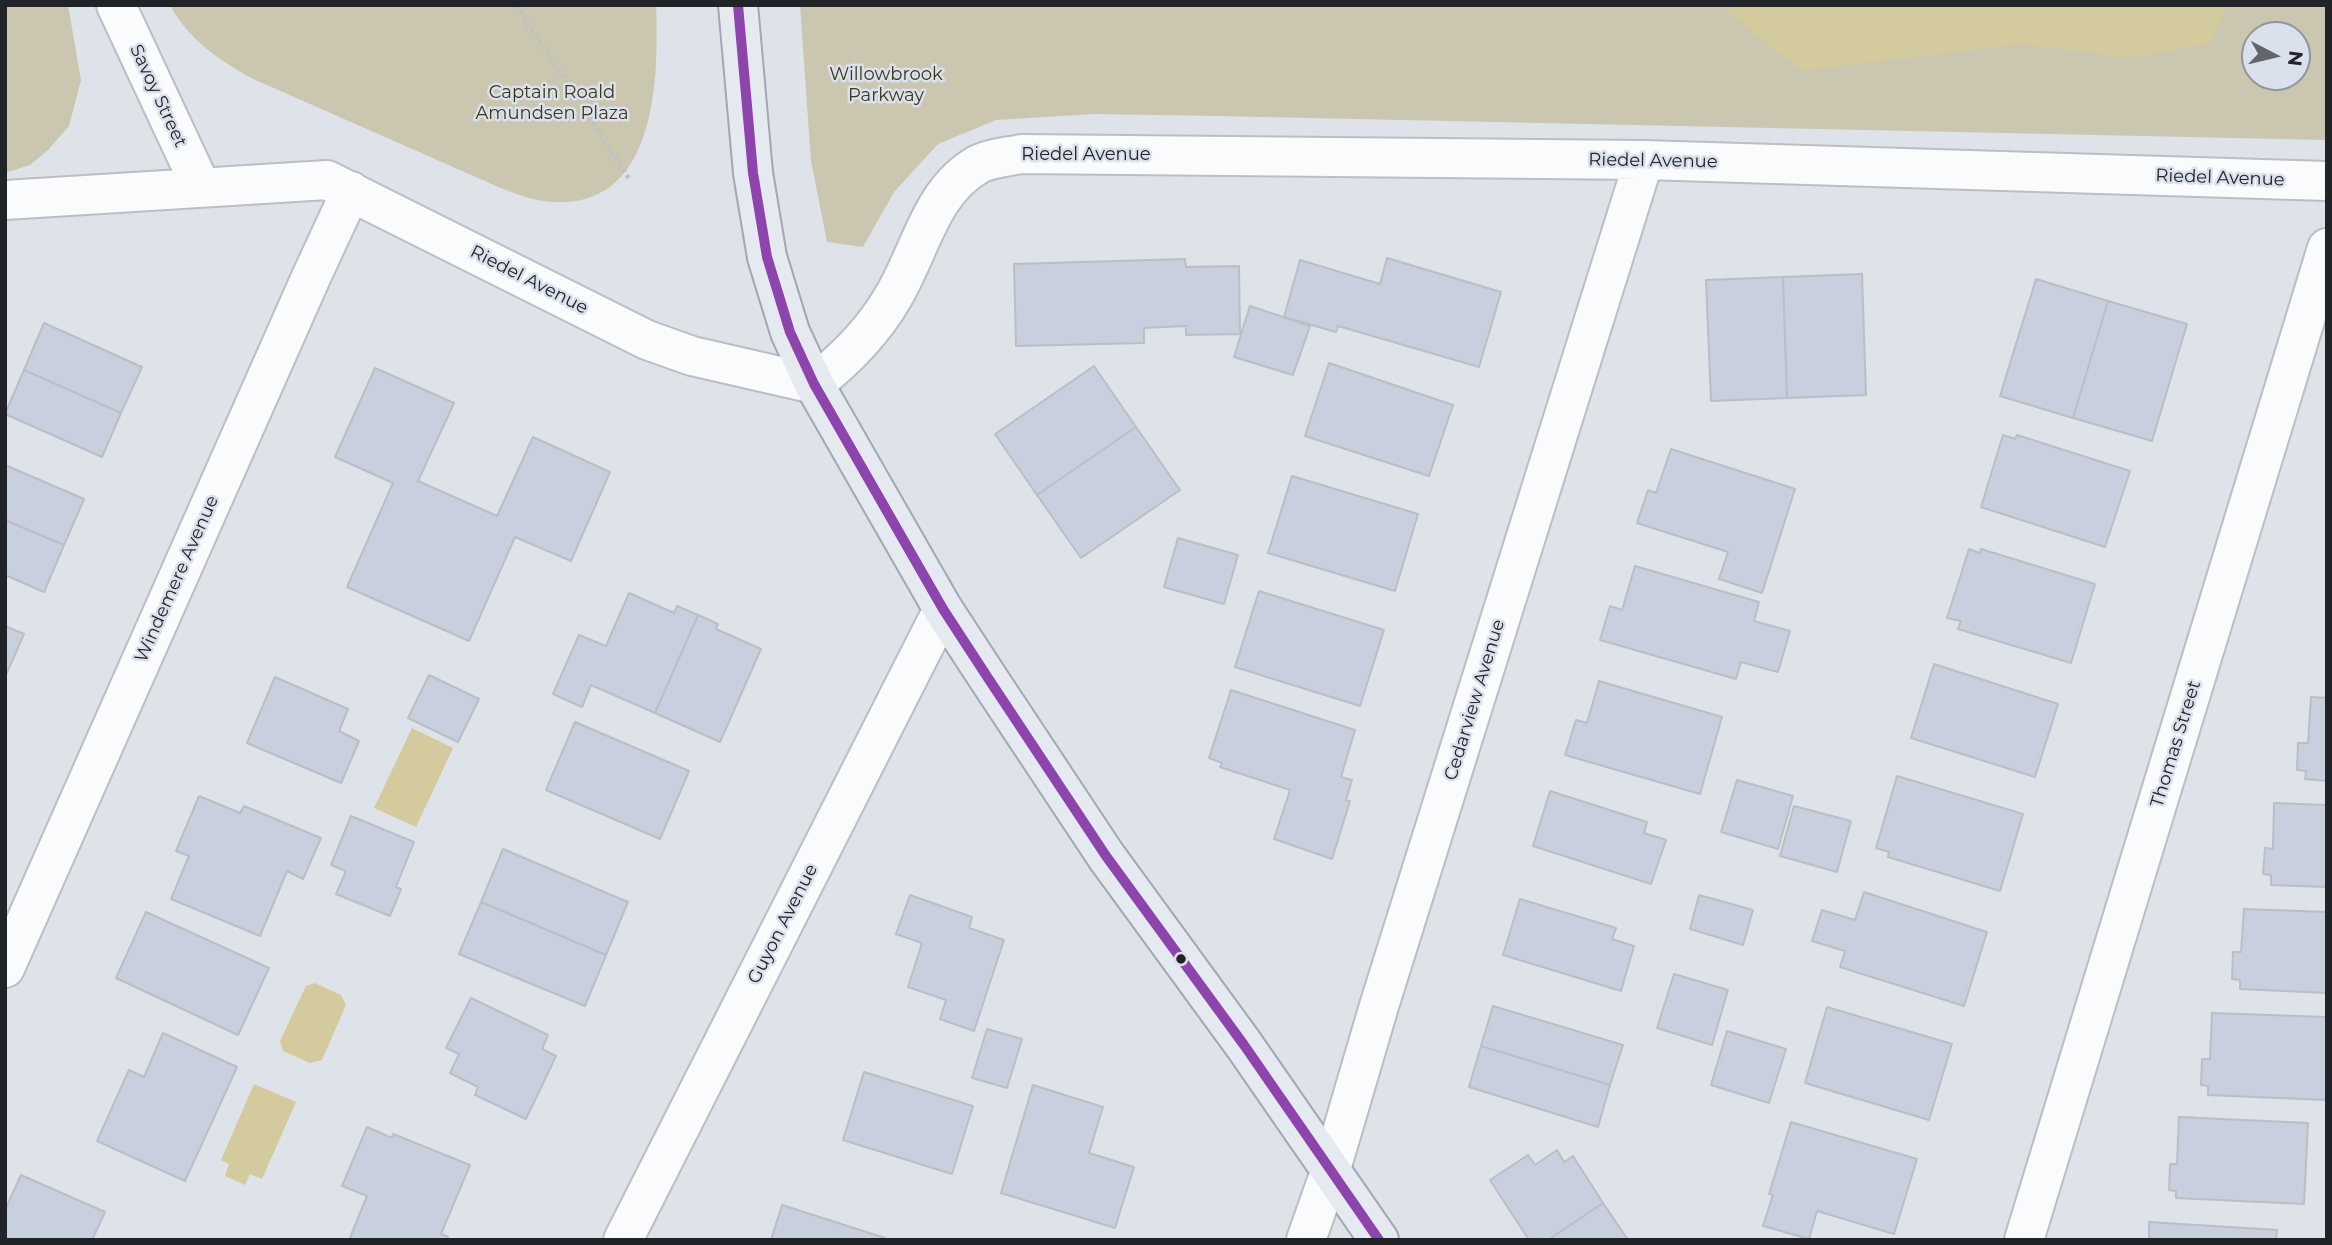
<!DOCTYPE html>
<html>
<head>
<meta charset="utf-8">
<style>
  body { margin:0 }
  #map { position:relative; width:2332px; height:1245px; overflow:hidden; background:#dee2e9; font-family:Montserrat,sans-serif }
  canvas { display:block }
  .frame { position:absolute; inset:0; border:7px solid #202327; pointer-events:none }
  .north { position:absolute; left:2241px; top:21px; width:70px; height:70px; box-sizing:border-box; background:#dae1ed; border:2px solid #90959e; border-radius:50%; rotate:97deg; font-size:19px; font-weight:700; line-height:28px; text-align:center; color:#202327 }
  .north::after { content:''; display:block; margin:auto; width:24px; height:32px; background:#62666b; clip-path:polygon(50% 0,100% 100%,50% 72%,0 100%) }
</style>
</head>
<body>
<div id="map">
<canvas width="2332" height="1245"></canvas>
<div class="frame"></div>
<div class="north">N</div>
</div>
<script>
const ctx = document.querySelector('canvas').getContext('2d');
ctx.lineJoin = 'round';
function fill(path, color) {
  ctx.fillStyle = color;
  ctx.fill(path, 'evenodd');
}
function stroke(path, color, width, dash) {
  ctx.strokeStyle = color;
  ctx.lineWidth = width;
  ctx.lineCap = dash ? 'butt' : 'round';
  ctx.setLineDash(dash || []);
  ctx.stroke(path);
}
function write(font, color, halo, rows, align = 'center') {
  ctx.font = font + ' Montserrat,sans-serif';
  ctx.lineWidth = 5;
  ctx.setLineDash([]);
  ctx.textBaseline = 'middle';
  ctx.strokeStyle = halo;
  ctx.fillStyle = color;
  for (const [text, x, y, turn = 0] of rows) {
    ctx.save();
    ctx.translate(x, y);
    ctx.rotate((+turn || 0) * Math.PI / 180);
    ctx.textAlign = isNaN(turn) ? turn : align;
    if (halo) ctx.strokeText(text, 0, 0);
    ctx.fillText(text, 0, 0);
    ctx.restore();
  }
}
const green = new Path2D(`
  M5 5H68L81 80 69 126 48 150 30 165 5 173Z
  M170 5H656C659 77 657 207 555 202 537 202 520 195 503 189L251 78C219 60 188 39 170 5Z
  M800 5H2327V140L1218 116 1094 114 996 120 938 144 894 192 863 247 827 242 811 161ZM2255 35H2297V77H2255Z`);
const water = new Path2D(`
  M1720 5H2228L2211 43 2131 58 2020 44 1801 71Z
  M412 728 453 748 416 827 374 808Z
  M315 983 341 995 346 1005 322 1060 310 1063 283 1051 280 1041 306 986Z
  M254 1084 296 1102 262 1179 250 1174 245 1185 225 1176 229 1164 221 1160Z`);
const building = new Path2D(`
  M1387 258 1501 292 1479 367 1338 326 1336 332 1284 317 1300 260 1380 284Z
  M1185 259 1186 267 1239 266 1240 334 1186 335V326L1144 328V343L1016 346 1014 264Z
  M1862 274 1866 395 1787 398 1783 277Z
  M1783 277 1787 398 1711 401 1706 280Z
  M2036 279 2108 301 2073 418 2000 396Z
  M2108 301 2187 324 2152 441 2073 418Z
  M1250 306 1310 326 1293 375 1234 357Z
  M44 323 142 367 121 413 24 370Z
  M1329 363 1453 405 1429 476 1305 436Z
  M1094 366 1136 427 1037 495 995 434Z
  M375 368 454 403 418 481 497 516 533 437 610 472 571 561 515 537 469 641 347 587 393 483 335 457Z
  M24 370 121 413 102 457 5 414Z
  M1136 427 1180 490 1081 558 1037 495Z
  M2003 435 2015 439 2017 435 2130 471 2105 547 1981 507Z
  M1671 449 1795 489 1762 593 1719 579 1728 552 1637 523 1648 490 1656 493Z
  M5 465 84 499 64 545 5 520Z
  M1292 476 1418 514 1395 591 1268 553Z
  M5 520 64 545 44 592 5 575Z
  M1178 538 1238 555 1224 604 1164 587Z
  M1969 549 1980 553 1981 549 2095 584 2071 663 1958 629 1961 621 1947 618Z
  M1635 566 1759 602 1754 621 1790 631 1778 672 1741 662 1736 679 1600 640 1610 606 1622 610Z
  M1259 591 1384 630 1360 706 1235 667Z
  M629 593 674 613 677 606 698 615 655 713 591 685 582 707 553 694 579 635 606 646Z
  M698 615 718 624 716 629 761 649 720 742 655 713Z
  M5 626 24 634 5 677Z
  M1934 664 2058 704 2035 777 1911 738Z
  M429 675 479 699 458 742 408 718Z
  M275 677 348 709 339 731 359 741 341 783 247 743Z
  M1599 681 1722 717 1700 794 1565 755 1576 720 1587 723Z
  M1231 690 1355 730 1341 777 1352 780 1346 800 1350 801 1332 859 1274 839 1290 790 1220 767 1222 763 1209 758Z
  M2311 697 2327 698V781L2305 779 2306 771 2297 770 2298 743H2308Z
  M575 722 689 771 660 839 546 790Z
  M1897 776 2023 814 2000 891 1888 857 1889 852 1876 848Z
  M1737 780 1793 796 1778 849 1721 832Z
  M1550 791 1647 822 1644 833 1666 840 1651 884 1533 846Z
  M199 796 240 813 244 806 321 838 303 879 287 871 260 936 171 899 189 856 176 851Z
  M2274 803 2327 805V887L2271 885V875L2263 874 2265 848 2273 849Z
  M1794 806 1851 821 1837 872 1780 856Z
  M351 816 414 842 396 887 401 889 390 916 336 894 346 871 331 865Z
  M503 849 628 902 606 955 481 902Z
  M1864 892 1987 932 1964 1006 1840 967 1845 951 1812 941 1822 910 1855 920Z
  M910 895 972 917 969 928 1004 940 974 1031 940 1019 946 1000 908 987 922 943 896 934Z
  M1699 895 1753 910 1743 945 1690 929Z
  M1520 899 1616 928 1612 939 1634 946 1621 991 1503 955Z
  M481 902 606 955 585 1006 459 954Z
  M2244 909 2327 912V993L2240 989V980L2232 979 2233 952H2241Z
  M146 912 269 968 238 1035 116 978Z
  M1674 974 1728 990 1712 1045 1657 1028Z
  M471 998 548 1035 542 1049 556 1056 526 1119 475 1095 478 1087 450 1073 459 1054 446 1048Z
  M1493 1006 1623 1045 1610 1085 1481 1046Z
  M1827 1007 1952 1044 1929 1120 1805 1083Z
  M2212 1013 2327 1017V1100L2208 1095V1086L2201 1085 2202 1059H2210Z
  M987 1029 1022 1039 1007 1088 972 1078Z
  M1727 1031 1786 1049 1769 1103 1711 1085Z
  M163 1033 237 1067 185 1181 97 1141 129 1070 144 1077Z
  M1481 1046 1610 1085 1598 1127 1469 1087Z
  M864 1072 973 1106 952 1174 843 1140Z
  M1033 1085 1103 1107 1089 1153 1134 1167 1115 1228 1001 1193Z
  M2179 1117 2308 1123 2304 1204 2176 1198V1191L2169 1190 2170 1164H2177Z
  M1791 1122 1917 1159 1894 1234 1817 1211 1809 1239 1763 1226 1773 1195 1769 1194Z
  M367 1127 392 1138 393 1134 470 1165 441 1234 448 1237 447 1240H349L367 1196 342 1186Z
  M1557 1150 1564 1162 1573 1156 1603 1203 1548 1240H1529L1490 1180 1528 1155 1535 1165Z
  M21 1175 105 1212 92 1240H5V1210Z
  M1603 1203 1628 1240H1548Z
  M782 1205 885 1238V1240H771Z
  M2149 1222 2277 1230 2276 1240H2149Z`);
const path = new Path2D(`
  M516 5 630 180`);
const minor = new Path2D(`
  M116 5 201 187
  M5 200 327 180 647 340 692 356 814 384C846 359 873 332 893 297 920 253 930 191 979 164 991 158 1007 157 1021 154L1644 160 2327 181
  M5 968 312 275 351 191
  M623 1240 943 609
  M1306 1240 1331 1169 1379 1006 1644 160
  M2024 1240 2327 248`);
const major = new Path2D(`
  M738 5 753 173 767 257 790 332 814 384 943 609 988 678 1106 856 1244 1045 1379 1240`);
const bus1 = new Path2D(`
  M738 5 753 173 767 257 790 332 814 384 943 609 988 678 1106 856 1244 1045 1379 1240`);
const markers = [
  [1181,959,6,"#202327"]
];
const parkNames = [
  ["Willowbrook",886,75],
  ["Parkway",886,96],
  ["Captain Roald",552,93],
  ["Amundsen Plaza",552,114]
];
const streetNames = [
  ["Savoy Street",158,96,65],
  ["Riedel Avenue",1086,155],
  ["Riedel Avenue",1653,161,1],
  ["Riedel Avenue",2220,178,2],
  ["Riedel Avenue",529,280,27],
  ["Windemere Avenue",177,579,-66],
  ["Cedarview Avenue",1475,700,-73],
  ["Thomas Street",2176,744,-73],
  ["Guyon Avenue",783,924,-63]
];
fill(green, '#cac6af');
fill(water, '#d3ca9d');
fill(building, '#c8cfde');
stroke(building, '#bbbec3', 2);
stroke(minor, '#bbbec3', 42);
stroke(major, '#a0a8b6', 42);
stroke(path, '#bfc1c2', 4.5, [3.5, 3.5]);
stroke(minor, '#fafbfc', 38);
stroke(major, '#e5e9f0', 38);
stroke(bus1, '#8e44ad', 10);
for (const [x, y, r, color] of markers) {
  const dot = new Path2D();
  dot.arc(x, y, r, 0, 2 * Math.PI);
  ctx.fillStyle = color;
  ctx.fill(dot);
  stroke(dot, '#dae1ed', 2.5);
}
write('18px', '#3d3718', '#dae1ed', parkNames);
write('18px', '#202327', '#dae1ed', streetNames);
</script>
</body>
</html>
